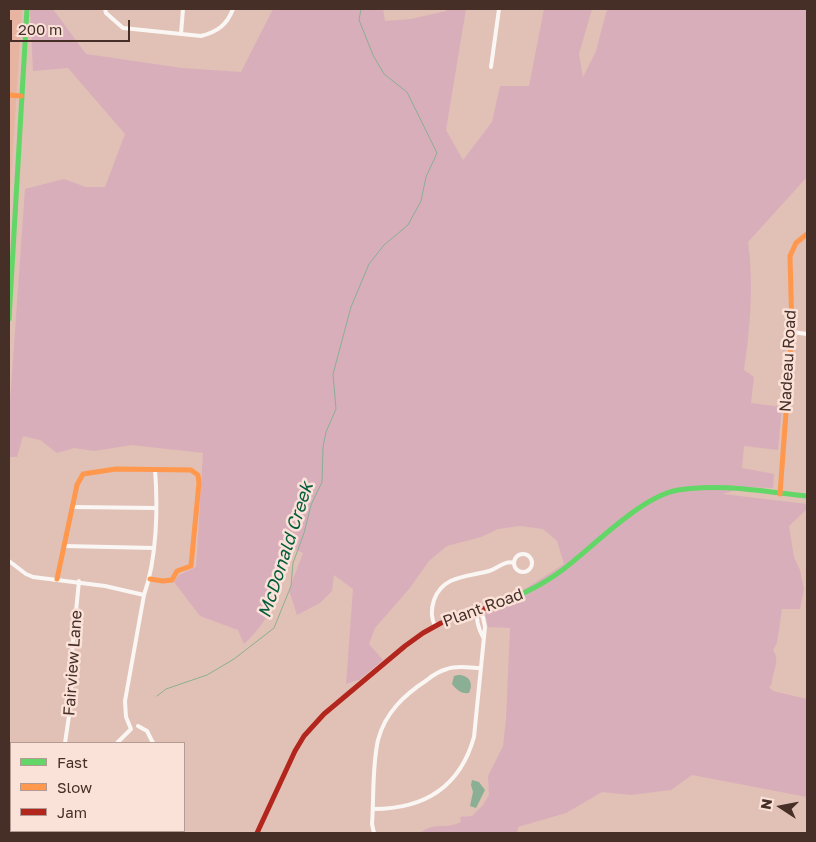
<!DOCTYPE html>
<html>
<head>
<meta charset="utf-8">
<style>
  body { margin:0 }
  #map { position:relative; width:816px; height:842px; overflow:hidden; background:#e1c0b5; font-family:"Golos Text",sans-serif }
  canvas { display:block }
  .frame { position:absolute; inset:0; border:10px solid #462f27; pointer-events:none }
  .legend { position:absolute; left:10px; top:742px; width:175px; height:90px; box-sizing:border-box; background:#fbe2d9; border:1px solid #b39a92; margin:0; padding:6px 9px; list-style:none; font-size:15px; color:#462f27 }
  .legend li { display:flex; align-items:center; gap:10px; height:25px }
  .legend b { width:25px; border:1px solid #b39a92 }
  .north { position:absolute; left:756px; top:782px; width:50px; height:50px; -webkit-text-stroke:4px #fbe2d9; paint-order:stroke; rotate:281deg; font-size:14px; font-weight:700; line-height:20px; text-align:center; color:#462f27 }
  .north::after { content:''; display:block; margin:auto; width:18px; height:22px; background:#462f27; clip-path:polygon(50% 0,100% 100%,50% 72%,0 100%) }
  .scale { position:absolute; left:10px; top:20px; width:120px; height:22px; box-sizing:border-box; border:2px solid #462f27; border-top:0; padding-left:6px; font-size:15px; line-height:18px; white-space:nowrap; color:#462f27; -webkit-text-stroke:4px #fbe2d9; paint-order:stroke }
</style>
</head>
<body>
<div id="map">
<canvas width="816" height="842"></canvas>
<div class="frame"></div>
<ul class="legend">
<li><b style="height:6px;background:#63d668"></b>Fast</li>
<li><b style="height:6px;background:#ff974d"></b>Slow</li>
<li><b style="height:6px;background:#b3261e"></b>Jam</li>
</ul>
<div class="north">N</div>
<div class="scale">200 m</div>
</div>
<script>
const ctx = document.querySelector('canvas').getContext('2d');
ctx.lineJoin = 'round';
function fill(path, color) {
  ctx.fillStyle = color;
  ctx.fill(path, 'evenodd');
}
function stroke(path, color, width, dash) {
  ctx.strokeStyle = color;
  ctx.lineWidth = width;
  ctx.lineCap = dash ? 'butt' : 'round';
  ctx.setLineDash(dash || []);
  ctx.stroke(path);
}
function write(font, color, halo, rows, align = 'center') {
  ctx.font = font + ' "Golos Text",sans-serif';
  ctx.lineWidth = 5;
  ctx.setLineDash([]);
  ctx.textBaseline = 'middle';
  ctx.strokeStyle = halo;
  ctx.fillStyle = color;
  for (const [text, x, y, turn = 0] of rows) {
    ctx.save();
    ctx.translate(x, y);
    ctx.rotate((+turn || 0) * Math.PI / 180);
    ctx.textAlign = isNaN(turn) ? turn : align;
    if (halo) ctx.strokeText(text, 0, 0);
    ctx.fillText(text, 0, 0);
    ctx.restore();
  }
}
const built = new Path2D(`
  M9 9H22L9 210Z`);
const green = new Path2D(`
  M30 9H53L86 54 182 68 241 72 273 9H383L385 21 411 19 446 11 447 9H466L446 130 463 160 492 122 500 86H529L544 9H592L579 54 583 77 596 51 607 9H807V177L748 242C754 286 750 327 744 370L754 377 751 403 782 407 778 450 744 446 742 468 774 474 773 488 744 487 723 494 807 504V509L789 526 794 557 800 570 804 589 800 609H782L777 643 773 650C781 661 772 672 772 684L769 687 773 691 807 699V797L692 775 671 790 631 795 602 792 566 813 518 827 517 833H420C435 821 445 830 461 822L460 817 472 816 483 805 489 795 488 776 503 746 506 719 510 628 488 627 485 613 498 599 517 594 564 564 557 541 543 529 520 526 498 529 481 537 447 546 429 561 409 589 375 628 369 644 383 660 359 680 346 684 353 589 334 575 332 591 320 603 297 615 289 590 303 553 288 546C279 587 277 614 244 644L238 630 200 616 174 582 179 575 196 567 203 453 132 445 94 451 74 448 57 453 40 440 23 436 17 457H9V416L25 189 64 179 86 187H105L125 134 68 68 33 71Z`);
const water = new Path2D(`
  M458 675C469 675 474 683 469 693 461 694 457 690 452 684L454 676Z
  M472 780 479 782 485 790 476 808 470 806 473 792 471 785Z`);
const stream = new Path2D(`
  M157 696 166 689 207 675 234 659 274 628 291 586 293 563 304 533 311 505 322 482 323 447 326 432 336 409 333 374 351 307 369 264 384 245 408 225 421 201 426 177 437 153 407 92 384 74 373 55 359 20 361 9`);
const street = new Path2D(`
  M105 9 106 13 123 28 201 36C217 32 227 25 233 9
  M181 34 183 9
  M491 67 499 9
  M792 332 807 334
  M72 507 155 508
  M64 546 154 548
  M514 563a9 9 0 1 1 18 0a9 9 0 1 1-18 0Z
  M9 561 26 574 33 577 105 586 144 595 125 701 126 717 131 729 117 743
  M144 595C157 558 158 508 155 469
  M477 611C476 620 478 628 483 637
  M435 626C431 618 431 609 434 600 443 575 468 577 489 571 498 568 505 560 514 563
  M138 726 147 731 153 743
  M65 743 71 702V662L79 581
  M9 808 11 809
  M373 809C424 809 460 787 474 737L485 627 483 617 477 611
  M37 831 38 833
  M87 831 98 833
  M73 833V831
  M150 833V831
  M374 833 372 824C374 797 372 767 378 740 385 713 404 695 427 680 433 675 440 671 447 669 457 665 470 668 481 668`);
const fast = new Path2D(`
  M9 319 27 9
  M486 608C513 599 538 588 561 571 592 548 641 496 678 490 720 483 765 492 807 496`);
const slow = new Path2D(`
  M9 95 21 96
  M780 494 792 332 790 256 796 243 807 234
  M57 579 77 485 83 474 116 469 191 470 198 475 199 483 191 566 177 571 172 580 163 581 150 579`);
const jam = new Path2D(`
  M257 833 295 751 304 736 324 714 405 646 423 633 441 623 486 608`);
const streetNames = [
  ["Nadeau Road",788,361,-87],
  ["Plant Road",483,608,-20],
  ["Fairview Lane",73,663,-86]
];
const waterNames = [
  ["McDonald Creek",286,550,-72]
];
fill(built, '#e7b4a2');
fill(green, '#d9aebb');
fill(water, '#8aaf94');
stroke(stream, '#8aaf94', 1);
stroke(street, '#faf6f4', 4);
stroke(fast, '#63d668', 5);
stroke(slow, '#ff974d', 5);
stroke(jam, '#b3261e', 5);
write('16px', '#462f27', '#fbe2d9', streetNames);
write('italic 18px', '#045d3d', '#fbe2d9', waterNames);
</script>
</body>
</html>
